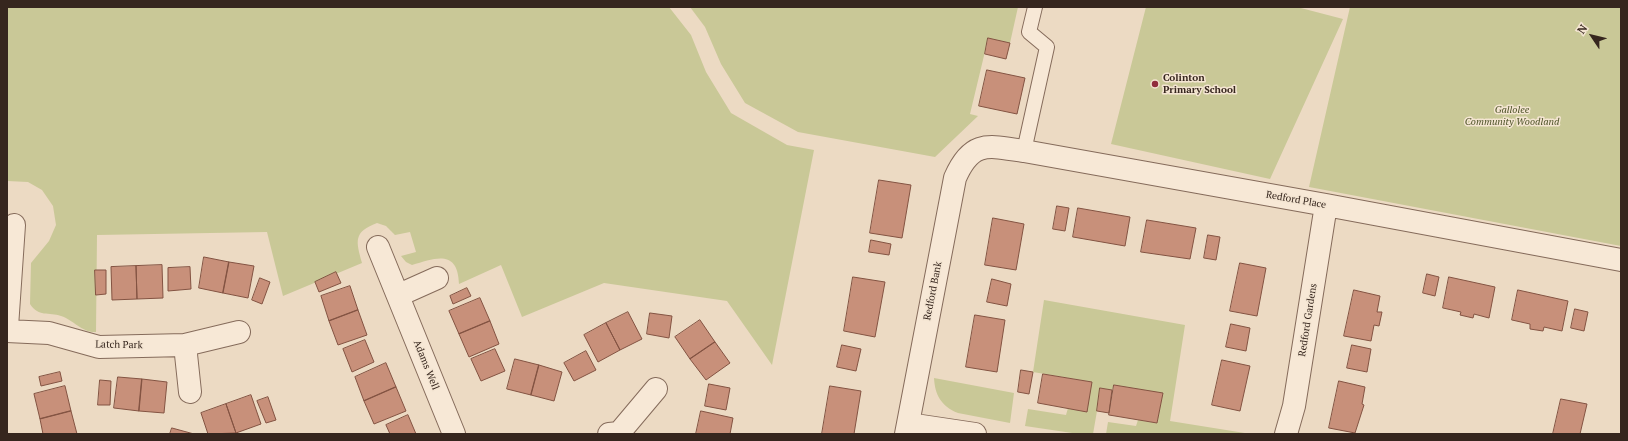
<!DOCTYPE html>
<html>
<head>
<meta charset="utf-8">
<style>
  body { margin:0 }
  #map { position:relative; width:1628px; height:441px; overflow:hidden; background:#ecdac3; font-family:"PT Serif",serif }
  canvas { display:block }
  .frame { position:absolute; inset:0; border:8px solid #36261e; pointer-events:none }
  .north { position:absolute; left:1572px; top:16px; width:40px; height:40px; -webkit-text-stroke:3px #f4e5d2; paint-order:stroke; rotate:305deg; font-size:11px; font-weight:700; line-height:16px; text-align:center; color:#36261e }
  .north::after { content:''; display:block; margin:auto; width:14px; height:18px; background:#36261e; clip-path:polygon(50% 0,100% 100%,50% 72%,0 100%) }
</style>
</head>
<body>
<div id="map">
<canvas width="1628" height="441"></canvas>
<div class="frame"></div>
<div class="north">N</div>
</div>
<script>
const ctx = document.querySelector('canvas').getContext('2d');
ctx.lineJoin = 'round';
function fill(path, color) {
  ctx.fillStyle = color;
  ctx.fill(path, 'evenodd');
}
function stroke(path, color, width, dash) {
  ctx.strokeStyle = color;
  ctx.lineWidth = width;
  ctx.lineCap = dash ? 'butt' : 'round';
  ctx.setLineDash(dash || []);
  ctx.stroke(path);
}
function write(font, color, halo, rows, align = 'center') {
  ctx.font = font + ' "PT Serif",serif';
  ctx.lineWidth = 3;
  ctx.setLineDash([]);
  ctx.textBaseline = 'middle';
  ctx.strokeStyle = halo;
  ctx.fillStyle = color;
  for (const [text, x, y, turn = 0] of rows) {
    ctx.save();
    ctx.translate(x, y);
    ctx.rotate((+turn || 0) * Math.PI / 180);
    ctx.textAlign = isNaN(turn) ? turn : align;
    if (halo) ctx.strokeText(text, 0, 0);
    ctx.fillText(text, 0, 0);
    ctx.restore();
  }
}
const green = new Path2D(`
  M7 7H669L691 35 706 72 731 113 787 145 814 150 772 365 727 301 604 283 522 317 501 265 459 284C458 250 437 257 412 265L406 262 401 256 416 252 410 232 395 235 386 226 377 223C353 232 356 241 362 263L283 296 267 232 97 235 96 332C82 333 74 320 61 316 49 312 38 317 30 304L31 263 49 241 56 225 53 206 42 190 28 182 7 181Z
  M690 7H1018L1010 43 988 39 970 114 978 116 935 157 798 132 745 103 721 64 705 27Z
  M1146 7H1297L1343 19 1270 179 1111 144Z
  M1350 7H1621V246L1309 187Z
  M1044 300 1185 325 1170 421 1251 434H1106L1108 422 1136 426 1138 420 1157 423 1162 394 1114 385 1112 390 1101 388 1093 434H1079L1025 426 1028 409 1066 415 1068 408 1092 382 1033 372Z
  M934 378 1014 393 1010 423 958 413C941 406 935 395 934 378Z`);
const building = new Path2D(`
  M988 38 1010 43 1006 59 985 54Z
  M987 70 1025 78 1017 114 979 106Z
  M879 180 911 185 902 238 870 233Z
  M1057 206 1069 208 1065 231 1053 229Z
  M1078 208 1130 217 1125 246 1073 237Z
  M993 218 1024 224 1016 270 985 265Z
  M1147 220 1196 228 1190 259 1141 252Z
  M1208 235 1220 237 1216 260 1204 258Z
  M871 240 891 244 889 255 869 252Z
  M204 257 229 262 223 293 199 288Z
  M229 262 254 266 248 298 223 293Z
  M1240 263 1266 268 1257 316 1230 311Z
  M162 265 163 298 137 299 136 266Z
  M136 266 137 299 112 300 111 267Z
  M190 267 191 289 168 291V268Z
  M95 270H106V294L96 295Z
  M336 272 341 283 319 292 315 282Z
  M1427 274 1439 277 1435 296 1423 293Z
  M853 277 885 282 875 337 844 331Z
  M1449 277 1495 287 1489 318 1474 314 1473 318 1460 315 1461 312 1443 308Z
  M260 278 270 282 262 304 252 300Z
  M992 279 1011 284 1007 306 987 302Z
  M350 286 358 310 329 321 321 296Z
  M467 288 471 296 453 304 450 296Z
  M1354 290 1380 296 1377 312H1382L1379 326 1374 325 1371 341 1344 336Z
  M1518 290 1568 301 1562 331 1544 327 1543 331 1530 329V324L1512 320Z
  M480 298 490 321 459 334 449 311Z
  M1575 309 1588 312 1584 331 1571 328Z
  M358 310 367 335 338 345 329 321Z
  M628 312 642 339 620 350 606 323Z
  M650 313 672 316 669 338 647 334Z
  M975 315 1005 320 997 372 966 367Z
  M700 320 715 342 690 359 675 337Z
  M490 321 499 344 469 357 459 334Z
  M606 323 620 350 598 362 584 335Z
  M1231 324 1250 328 1246 351 1226 347Z
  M365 340 374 362 352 372 343 349Z
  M715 342 730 363 706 380 690 359Z
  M842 345 861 349 856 371 837 367Z
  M1352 345 1371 349 1367 372 1347 368Z
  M495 349 505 371 481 381 471 359Z
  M586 351 596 370 574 381 564 363Z
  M515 359 539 365 531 395 507 389Z
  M1222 360 1250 366 1240 411 1212 405Z
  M386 363 396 387 364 401 355 377Z
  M539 365 562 372 554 401 531 395Z
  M1021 370 1033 372 1029 394 1018 392Z
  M60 372 62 381 41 386 39 377Z
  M1043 374 1092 382 1087 412 1038 403Z
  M118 377 142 379 139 411 114 408Z
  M142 379 167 382 164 413 139 411Z
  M100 380 111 381 110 405H98Z
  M1339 381 1365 387 1362 404 1364 405 1355 433 1329 428Z
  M709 384 730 388 726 410 705 406Z
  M1114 385 1163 393 1157 423 1109 415Z
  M65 386 71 411 40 419 34 394Z
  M830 386 861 391 854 434H822Z
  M396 387 406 411 374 424 364 401Z
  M1100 388 1112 390 1109 413 1097 411Z
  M251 395 261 424 236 433 226 404Z
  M268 397 276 420 266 423 257 401Z
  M1561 399 1587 404 1580 434H1553Z
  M226 404 236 433 208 434 201 413Z
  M71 411 77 434H43L40 419Z
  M701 411 733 418 730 434H696Z
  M408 415 416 434H390L386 425Z
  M172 428 194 434H170Z`);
const service = new Path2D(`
  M1024 151 1047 47 1029 32 1035 7`);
const minor = new Path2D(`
  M378 247 454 434
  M399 295 437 278
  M7 327 14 225
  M7 331 49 333 99 347 185 345 239 332
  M185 345 190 392
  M908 424 975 434
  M609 434 619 433 656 389
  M906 434 955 178C972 139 989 146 1024 151L1326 205 1621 260
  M1286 434 1294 406 1326 205`);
const markers = [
  [1155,84,4,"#912d3c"]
];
const poiNames = [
  ["Colinton",1163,78],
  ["Primary School",1163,90]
];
const parkNames = [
  ["Gallolee",1512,110],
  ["Community Woodland",1512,122]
];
const streetNames = [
  ["Redford Place",1296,200,10],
  ["Redford Bank",933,291,-79],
  ["Redford Gardens",1308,320,-81],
  ["Latch Park",119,345,1],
  ["Adams Well",426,365,68]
];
fill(green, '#c9c897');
fill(building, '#c8907a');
stroke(building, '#835342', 1);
stroke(service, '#856b5b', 16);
stroke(minor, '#856b5b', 24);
stroke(service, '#f7e8d6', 14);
stroke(minor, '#f7e8d6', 22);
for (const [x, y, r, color] of markers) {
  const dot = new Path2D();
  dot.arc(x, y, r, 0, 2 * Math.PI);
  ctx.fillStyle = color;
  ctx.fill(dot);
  stroke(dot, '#f4e5d2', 1.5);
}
write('bold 10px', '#36261e', '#f4e5d2', poiNames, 'left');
write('italic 10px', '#4c5126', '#f4e5d2', parkNames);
write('10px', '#36261e', '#f4e5d2', streetNames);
</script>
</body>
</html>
